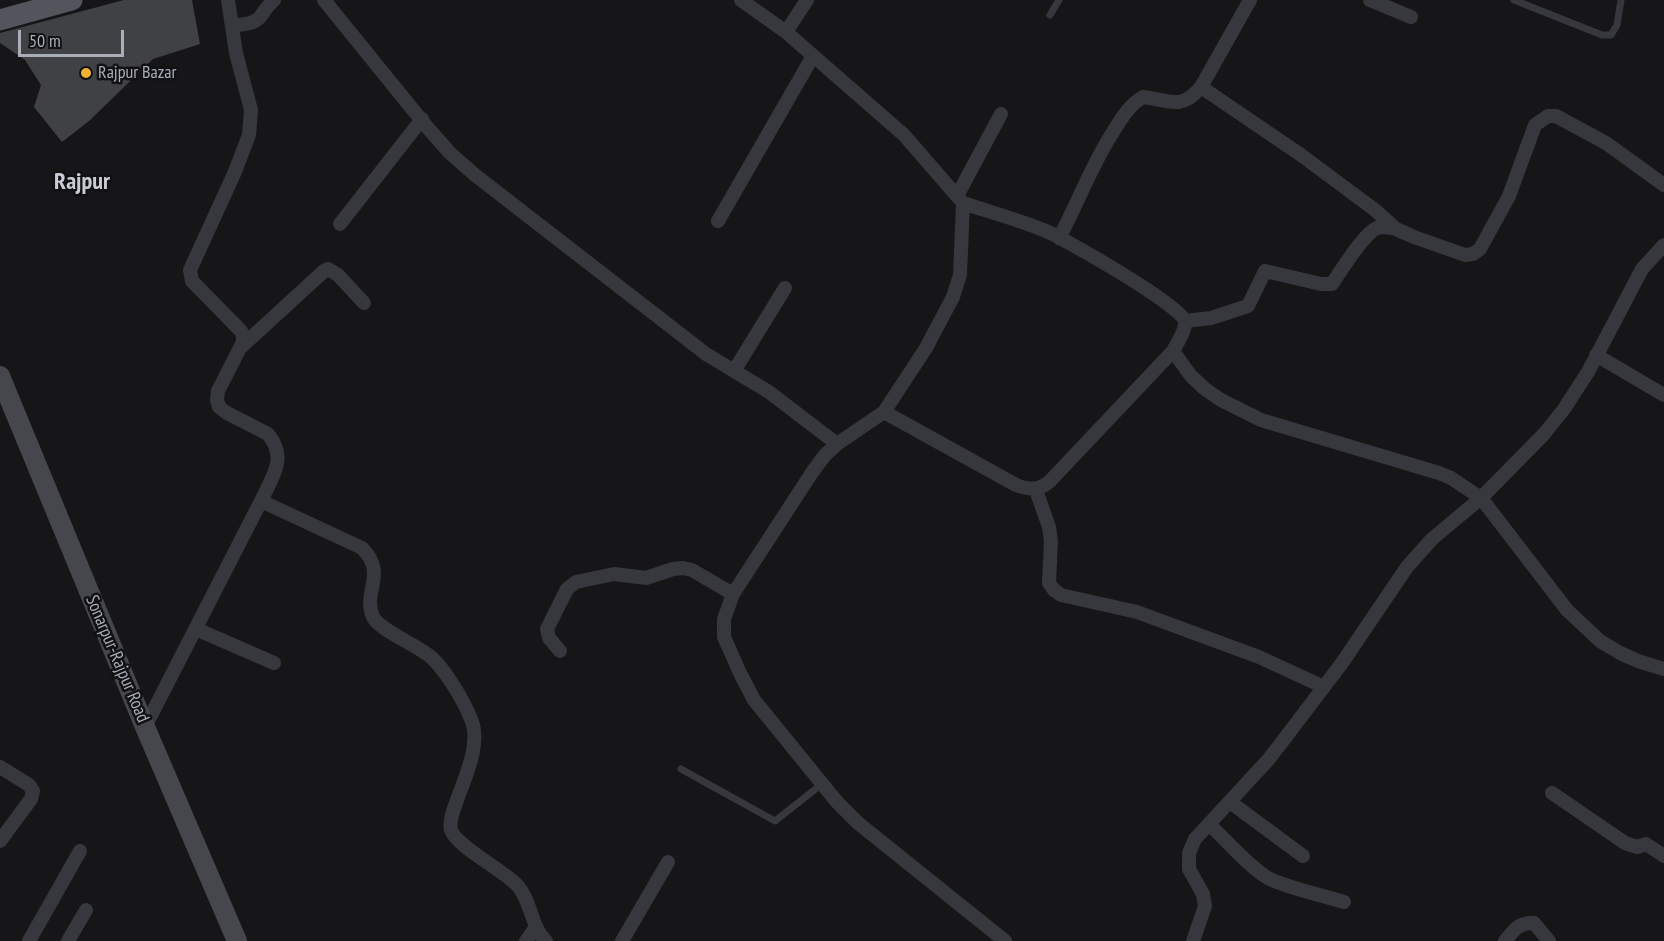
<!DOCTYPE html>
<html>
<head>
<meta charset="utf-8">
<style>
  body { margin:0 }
  #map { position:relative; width:1664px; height:941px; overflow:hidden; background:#161618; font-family:"PT Sans Narrow",sans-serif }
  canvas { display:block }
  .scale { position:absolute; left:18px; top:30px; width:106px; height:27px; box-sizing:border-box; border:3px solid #a8adb8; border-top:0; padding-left:8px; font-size:18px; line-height:21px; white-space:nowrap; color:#a8adb8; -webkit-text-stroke:4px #111113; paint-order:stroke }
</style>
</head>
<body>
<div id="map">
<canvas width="1664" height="941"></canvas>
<div class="scale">50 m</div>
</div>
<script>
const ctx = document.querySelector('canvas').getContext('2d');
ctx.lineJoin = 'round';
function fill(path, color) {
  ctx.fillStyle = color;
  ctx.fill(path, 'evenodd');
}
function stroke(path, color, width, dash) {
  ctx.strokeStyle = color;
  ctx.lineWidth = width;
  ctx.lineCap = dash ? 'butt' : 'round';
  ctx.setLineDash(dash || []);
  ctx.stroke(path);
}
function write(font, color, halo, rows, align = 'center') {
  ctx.font = font + ' "PT Sans Narrow",sans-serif';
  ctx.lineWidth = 5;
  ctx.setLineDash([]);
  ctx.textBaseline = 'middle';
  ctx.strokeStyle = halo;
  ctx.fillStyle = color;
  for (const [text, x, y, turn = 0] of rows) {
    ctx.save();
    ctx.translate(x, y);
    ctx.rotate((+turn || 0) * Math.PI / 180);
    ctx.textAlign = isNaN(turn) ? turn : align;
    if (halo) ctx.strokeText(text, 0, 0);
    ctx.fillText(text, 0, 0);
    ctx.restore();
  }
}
const building = new Path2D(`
  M124 0H192L200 44 153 59 89 121 62 142 34 107 41 85 25 60 0 43V33Z`);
const service = new Path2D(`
  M1514 0 1602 35H1611L1617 25 1621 0
  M1050 15 1059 0
  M681 769 775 821 822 784`);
const minor = new Path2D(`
  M324 0 427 127 450 153 475 175 706 354 769 392 837 444 884 412 926 348 953 297 960 275 963 203 904 135 786 32 741 0
  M1370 0 1411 17
  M232 26C242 24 254 25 261 16 265 10 268 5 274 0
  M786 32 807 0
  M1201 87 1301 155 1375 210 1396 229 1414 237 1465 255 1473 254 1480 249 1509 196 1535 125 1548 116H1556L1606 143 1664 185
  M957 196 1001 114
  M718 221 813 56
  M340 224 422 119
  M1059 238C1078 203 1091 166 1113 132 1121 119 1129 105 1143 97 1170 100 1181 111 1201 87L1250 0
  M1185 321 1211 318 1248 306 1265 271 1321 284H1332C1341 271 1363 234 1377 228 1383 226 1390 228 1396 229
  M240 348 324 271 328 269 338 275 364 303
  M1173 351 1191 376 1205 389 1221 400 1261 420 1439 473 1451 478 1481 498 1567 610 1600 641 1620 653 1638 661 1664 669
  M1596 355 1664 395
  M734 371 785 288
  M884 412 1016 485C1030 490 1040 491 1051 480L1173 351C1177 343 1186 331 1185 321 1182 306 1065 239 1046 231 1019 220 990 212 963 203
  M837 444 825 455 813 471 733 594 724 619V637L740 673 754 700 837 802 858 823 1005 941
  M1036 490 1049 527 1051 541 1049 583 1054 590 1061 595 1137 612 1259 657 1324 687
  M261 501 362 548C388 574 362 591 373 617 379 630 419 646 432 658 446 671 464 701 471 719 482 744 464 779 456 803 453 811 449 821 451 830 456 846 503 870 517 885 532 901 530 926 546 941
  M196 629 274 663
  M560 651 549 638 547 629 567 589 576 582 614 574 646 578 673 569 683 568 692 570 733 594
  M145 727 261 501C272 477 288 458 268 434L227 413 219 407 217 400 218 391 243 342V336L241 331 192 281 190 270 234 174 249 135 251 110 236 53 228 0
  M0 767 29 785 33 791 31 799 0 841
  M1552 793 1625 843 1637 847 1646 844 1664 856
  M1230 802 1303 856
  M1209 824C1225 839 1249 867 1268 878 1287 888 1322 895 1344 902
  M29 941 80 851
  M68 941 86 910
  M526 941 536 927
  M622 941 668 862
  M1193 941 1205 906 1203 894 1189 869V853L1195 839 1268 760 1282 742 1342 663 1407 567 1432 539 1481 498 1544 434 1564 409 1588 372 1642 269 1664 245
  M1505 941C1514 930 1519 922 1534 923L1549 941`);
const secondary = new Path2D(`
  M0 376 145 727 237 941`);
const primary = new Path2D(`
  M0 20 72 0`);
const markers = [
  [86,73,6,"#f2b134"]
];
const poiNames = [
  ["Rajpur Bazar",98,73]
];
const streetNames = [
  ["Sonarpur-Rajpur Road",117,659,67]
];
const districtNames = [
  ["Rajpur",82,182]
];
fill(building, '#404145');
stroke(service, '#37383d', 7);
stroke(minor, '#37383d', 14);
stroke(secondary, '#45474d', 20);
stroke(primary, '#53555c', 21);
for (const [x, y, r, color] of markers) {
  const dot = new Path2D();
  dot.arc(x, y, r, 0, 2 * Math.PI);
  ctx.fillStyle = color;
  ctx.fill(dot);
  stroke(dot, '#111113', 2);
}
write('18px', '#a8adb8', '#111113', poiNames, 'left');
write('18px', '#a8adb8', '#111113', streetNames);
write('bold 24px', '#c9ccd4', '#111113', districtNames);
</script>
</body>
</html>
